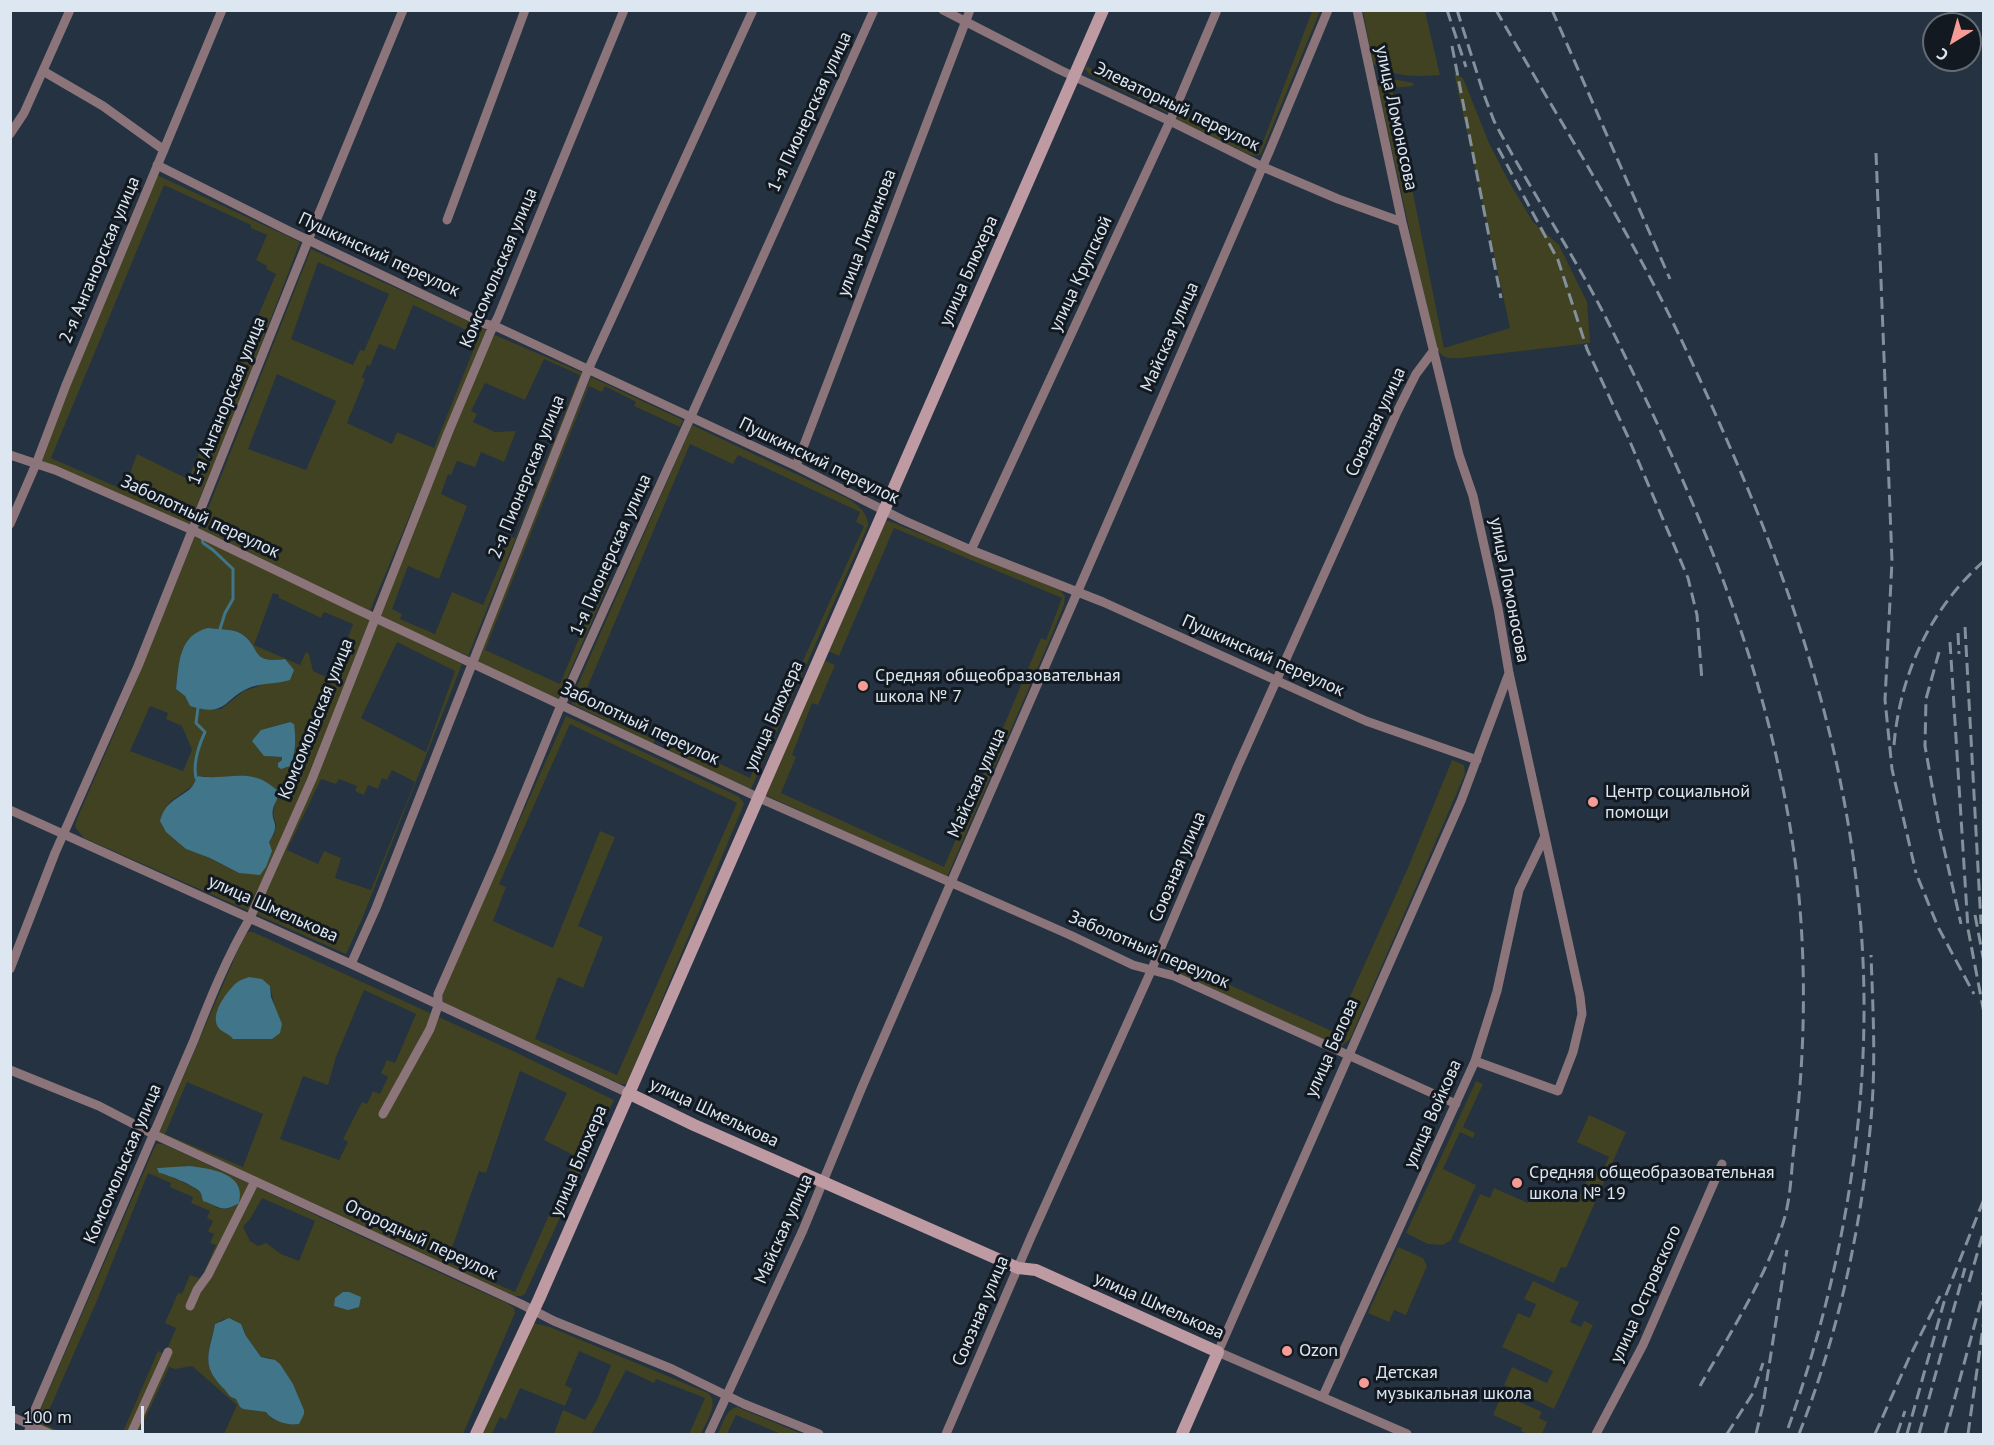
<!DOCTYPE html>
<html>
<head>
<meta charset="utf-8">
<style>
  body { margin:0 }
  #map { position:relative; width:1994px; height:1445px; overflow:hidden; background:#243241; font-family:"PT Sans",sans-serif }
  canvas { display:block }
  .frame { position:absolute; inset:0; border:12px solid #dde7f1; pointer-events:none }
  .north { position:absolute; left:1922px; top:12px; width:60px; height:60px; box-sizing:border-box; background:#131920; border:2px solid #646b74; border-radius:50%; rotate:217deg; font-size:16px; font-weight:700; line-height:24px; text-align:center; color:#dde7f1 }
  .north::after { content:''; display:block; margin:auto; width:21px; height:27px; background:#f59c96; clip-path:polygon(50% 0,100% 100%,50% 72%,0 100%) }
  .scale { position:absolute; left:12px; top:1406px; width:132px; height:27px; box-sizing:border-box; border:3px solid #dde7f1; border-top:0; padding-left:8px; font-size:18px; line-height:21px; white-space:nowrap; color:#dde7f1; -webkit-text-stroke:4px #131920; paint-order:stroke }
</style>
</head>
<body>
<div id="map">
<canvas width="1994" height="1445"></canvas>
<div class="frame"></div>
<div class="north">С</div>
<div class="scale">100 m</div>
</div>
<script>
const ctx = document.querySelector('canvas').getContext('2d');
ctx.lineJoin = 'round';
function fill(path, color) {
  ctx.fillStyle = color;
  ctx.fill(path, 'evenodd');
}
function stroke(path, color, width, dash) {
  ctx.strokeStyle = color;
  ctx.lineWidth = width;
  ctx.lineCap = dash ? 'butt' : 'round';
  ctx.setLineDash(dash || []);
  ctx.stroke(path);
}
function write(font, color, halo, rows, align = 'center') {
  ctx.font = font + ' "PT Sans",sans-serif';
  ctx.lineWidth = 6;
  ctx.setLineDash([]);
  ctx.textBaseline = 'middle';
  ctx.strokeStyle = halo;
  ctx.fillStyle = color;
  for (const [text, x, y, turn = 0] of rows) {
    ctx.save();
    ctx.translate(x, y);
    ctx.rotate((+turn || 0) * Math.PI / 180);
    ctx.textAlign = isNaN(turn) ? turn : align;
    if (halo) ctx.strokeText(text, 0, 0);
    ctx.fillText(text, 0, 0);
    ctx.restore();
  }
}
const green = new Path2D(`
  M1312 11H1320L1261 154 1255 156 1248 154 1176 120 1180 110 1260 150Z
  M1363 11H1425L1440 75C1417 77 1393 77 1373 64Z
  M1086 66 1142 93 1140 97 1168 111V113L1089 74 1085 69Z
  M1454 73 1463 78 1489 143 1508 180 1533 222 1559 245 1587 302 1590 343 1461 358C1446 359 1440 358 1434 343L1378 86 1388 78 1414 83 1413 86 1392 88 1444 348 1510 328Z
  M157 175 300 242 244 390 189 525 39 461ZM164 185 251 225V228L267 235 256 260 267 266 266 269 276 274 188 479 137 454 124 490 51 458Z
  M311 249 487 330 370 611 200 529ZM318 262 389 294 364 351 360 350 353 365 291 339ZM413 305 479 336 434 448 397 432 392 444 347 423 365 379 362 377 367 365 370 366 379 344 395 350ZM277 374 336 401 306 470 248 449Z
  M495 335 583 373 468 656 379 616 441 457 491 338ZM544 359 580 375 515 538 509 536 500 559 502 560 483 605 452 592 435 634 400 619 402 614 392 609 408 566 439 579 467 506 441 494 448 474 451 475 457 461 475 467 481 452 504 462 516 431 495 432 473 422 477 414 471 411 485 383 525 400Z
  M591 377 683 420 680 427 634 406 636 402 605 386 602 392 589 386 485 650 560 684 604 578 610 580 558 699 475 660Z
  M692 425 849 499C859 506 868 513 868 526L751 789 666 750 670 740 750 778 864 526 856 522 860 512 738 455 733 464 690 444 580 705 655 740 653 744 572 704 574 693Z
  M886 521H889L1060 590 1065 596 1064 605 1048 644 947 877 765 795 824 660 835 665 818 705 812 703 792 755 796 757 781 793 944 867 1041 638 1046 640 1062 598 894 528 839 656 828 651Z
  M195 536 462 664 362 919 346 954 84 838 75 827 77 819 126 706ZM273 593 279 595V598L321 618 324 612 353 624 333 680 313 671 309 654 306 652 300 665 254 645ZM208 628C216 629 234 629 240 633 263 647 248 664 285 659L259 686 244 691 221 709 198 708 190 706 185 696 176 689C178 666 180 634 208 628ZM397 642 455 671 426 752 361 718ZM150 706 168 713 166 719 182 726 192 750 183 771 130 751ZM289 722 294 724 281 769 278 767V763L282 760V757L264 756 261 730ZM392 770 415 782 371 890 335 878 341 858 324 851 318 864 287 850 321 779 336 784 339 779 357 786 355 791 364 795 368 785 378 789 382 778 387 780ZM198 776C221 780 246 771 266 782L275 804 273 815 276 825 274 835 239 873 210 858 186 849 163 827 161 817 165 809 171 801 191 787Z
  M566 716 738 796 742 800 744 804 628 1081 625 1084H621L446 1006 443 1001V991ZM570 724 737 803 617 1075 535 1039 558 977 583 988 603 937 578 926 615 837 600 831 553 948 493 921 506 887 499 884Z
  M1452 760 1464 765 1465 774 1350 1039 1341 1047 1169 969 1172 959 1334 1032 1407 870Z
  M248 932H253L513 1051 614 1100 525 1294 521 1296H514L159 1133 244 936ZM240 980 270 986 274 1004 248 1039C227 1040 225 1028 217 1011L235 984ZM364 990 416 1014 395 1063 387 1060 381 1073 388 1077 380 1094 373 1091 367 1104 362 1102 343 1139 348 1142 339 1160 280 1139 303 1076 328 1085 336 1057ZM520 1071 567 1093 544 1140 575 1156 515 1292 447 1262 479 1171 486 1173ZM187 1082 263 1114 243 1167 165 1134Z
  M1476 1081 1483 1084 1463 1127 1475 1133 1473 1138 1460 1132 1443 1169 1476 1185 1451 1240 1443 1245 1428 1244 1406 1233Z
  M1589 1115 1626 1132 1566 1268 1561 1267 1554 1283 1458 1242 1480 1194 1490 1198 1494 1188 1528 1203 1532 1195 1539 1198 1543 1189 1576 1203 1591 1171 1601 1175 1609 1157 1577 1142Z
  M156 1144H163C278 1196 391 1252 507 1303L514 1308 515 1313 463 1434H224L237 1405 192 1366 175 1369 169 1367 138 1434H122L158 1351 165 1354 176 1328 165 1323 178 1293 182 1294 190 1275 201 1279 216 1245 210 1243 214 1234 208 1231 213 1221 207 1218 210 1211 191 1203 193 1197 170 1187 171 1183 148 1173 96 1303 43 1424 67 1434H58L34 1424ZM190 1166 220 1172 236 1205 227 1209 217 1208 195 1188 167 1175 159 1173V1167L167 1169ZM262 1198 315 1221 299 1261 281 1254 266 1243 258 1246 250 1241 243 1227 250 1219ZM224 1319 244 1329 246 1336 261 1357 270 1358 293 1384 304 1410 295 1425 272 1419 266 1412 243 1409 240 1407 236 1399C229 1397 228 1392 222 1387 201 1365 209 1350 215 1324Z
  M1398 1247 1423 1258 1427 1266 1406 1315 1394 1310 1389 1322 1368 1313Z
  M1533 1281 1579 1302 1570 1322 1581 1327 1584 1321 1593 1325 1554 1409 1504 1385 1512 1367 1547 1383 1553 1371 1502 1347 1518 1313 1530 1318 1536 1304 1524 1299Z
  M533 1323 550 1327 708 1393C720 1403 706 1422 701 1434H689L705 1398 656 1379 654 1383 626 1370 592 1434H554L563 1410 585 1420 597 1400 611 1365 579 1351 565 1385 572 1389 565 1406 520 1388 506 1420 500 1417 492 1434H482Z
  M1502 1394 1542 1412 1539 1418 1547 1422 1542 1434H1528L1521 1431 1522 1428 1493 1415Z
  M737 1407 802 1434H803H781L736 1415 727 1434H718C722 1425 726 1409 737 1407Z`);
const water = new Path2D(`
  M208 628C216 629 234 629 240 633 263 647 248 664 285 659L294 670 290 680C277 684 263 683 251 687 223 698 228 718 190 706L185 696 176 689C179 665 178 635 208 628Z
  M290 722 294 724C296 738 296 754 290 766L281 769 278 767V763L282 760V757L264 756 252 741 261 730Z
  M198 776C217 780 240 772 257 778 265 780 272 786 278 791 279 799 275 801 273 809 270 823 282 822 269 842L272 851 266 867 260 875 239 873 210 858 186 849 166 832 160 821C165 802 176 800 190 789 194 785 195 780 198 776Z
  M249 977 262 979 270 986 271 997 282 1024 280 1033 272 1039H233C229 1033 222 1033 218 1027 210 1014 226 993 235 984 239 980 244 979 249 977Z
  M190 1166C211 1169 247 1173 239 1203 221 1214 220 1206 203 1201 202 1198 202 1194 200 1192 196 1186 166 1174 159 1173L157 1168Z
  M343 1292H349L361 1297 359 1307 348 1310 334 1306 335 1298Z
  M229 1318 241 1324 246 1336 261 1357 275 1360 280 1364 293 1384 304 1410V1414L299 1424C288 1426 272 1421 266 1412L243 1409 240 1407 236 1399C228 1397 228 1392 222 1387 200 1364 210 1351 215 1324Z`);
const stream = new Path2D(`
  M202 537 203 543 213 550 233 569V599L225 613 220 629
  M196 778C193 764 199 745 205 732L196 723 198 708`);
const street = new Path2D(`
  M943 10 1060 70 1170 121 1263 167 1338 199 1402 222
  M1357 10 1402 222 1459 455 1473 496 1498 608 1509 673 1580 996 1582 1014 1573 1052 1558 1091 1475 1061
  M43 71 103 106 164 150
  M10 134 24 113 70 10
  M157 165 287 230 485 324 495 326 796 466 903 520 971 550 1103 602 1366 721 1477 760
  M447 220 525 10
  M10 455 55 470 192 530 356 609 768 802 1070 935 1133 965 1174 976 1456 1104
  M796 466 970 10
  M10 524 36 464 66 385 222 10
  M971 550 1170 121 1217 10
  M10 810 351 964 628 1093
  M351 964 376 908 588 370 753 10
  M10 969 55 853 138 666 313 228 403 10
  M10 1070 99 1106 153 1134 521 1304 554 1321 672 1369 744 1404 819 1434
  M383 1114 430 1029 438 1006V994L500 853 561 705 874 10
  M190 1306 197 1290 208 1275 255 1181
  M1323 1396 1475 1061 1497 991 1519 890 1545 836
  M10 1416 51 1434
  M28 1434 34 1412 194 1040C210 999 227 957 250 918L312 779 448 433 490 333 498 317 624 10
  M131 1434 168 1352
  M709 1434 803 1230 862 1087 1269 152 1328 10
  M946 1434 1031 1237 1151 971 1237 768 1397 412 1416 374 1434 350
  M1407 1434 1218 1352 1461 801 1509 673
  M1596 1434 1643 1345 1722 1164`);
const secondary = new Path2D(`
  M628 1093 694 1125 1018 1268 1036 1270 1218 1352 1182 1434
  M476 1434 539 1299 1103 10`);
const rail = new Path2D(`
  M1447 10 1466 67
  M1457 10 1483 92 1494 121C1529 188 1571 250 1605 316 1683 471 1755 633 1786 804 1800 877 1805 953 1803 1027 1802 1070 1798 1113 1793 1156 1791 1178 1790 1202 1783 1223 1764 1281 1730 1333 1700 1386
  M1496 10C1549 103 1606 193 1655 287 1682 339 1706 392 1729 445 1794 593 1841 736 1858 896 1878 1077 1847 1264 1786 1434
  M1552 10 1670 279
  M1452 46 1501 298
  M1498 148 1558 260 1587 349 1628 437 1688 578 1697 615 1702 681
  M1876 153 1892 561 1885 700 1892 769 1916 873
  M1965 627 1981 924
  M1958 633 1959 654
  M1950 642 1968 929 1984 1013
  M1939 652 1926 699 1925 746 1940 831 1961 924
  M1894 745C1900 674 1930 609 1984 561
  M1918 878 1938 927 1974 994
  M1975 915 1984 962
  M1969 1282 1984 1230
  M1727 1434 1753 1393 1763 1363
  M1756 1434 1763 1405 1787 1250
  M1799 1434C1838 1335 1862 1226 1871 1119 1876 1064 1873 1010 1871 955
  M1875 1434 1909 1358 1940 1296
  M1897 1434 1905 1411
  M1907 1434 1946 1295 1984 1199
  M1919 1434 1965 1268
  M1945 1434 1984 1290
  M1968 1434 1984 1320`);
const markers = [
  [863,686,6,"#f59c96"],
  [1593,802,6,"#f59c96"],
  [1517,1183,6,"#f59c96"],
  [1287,1351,6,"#f59c96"],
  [1364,1383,6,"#f59c96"]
];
const streetNames = [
  ["Элеваторный переулок",1177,107,26],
  ["1-я Пионерская улица",810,112,-65],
  ["улица Ломоносова",1396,118,78],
  ["улица Литвинова",867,233,-69],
  ["Пушкинский переулок",379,255,25],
  ["2-я Анганорская улица",100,260,-67],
  ["Комсомольская улица",499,268,-67],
  ["улица Блюхера",969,271,-66],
  ["улица Крупской",1081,274,-65],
  ["Майская улица",1170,337,-66],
  ["1-я Анганорская улица",227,401,-68],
  ["Союзная улица",1376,422,-65],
  ["Пушкинский переулок",819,461,26],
  ["2-я Пионерская улица",527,477,-68],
  ["Заболотный переулок",200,517,25],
  ["1-я Пионерская улица",611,555,-66],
  ["улица Ломоносова",1509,590,79],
  ["Пушкинский переулок",1263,656,24],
  ["улица Блюхера",774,716,-66],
  ["Комсомольская улица",316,719,-68],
  ["Заболотный переулок",640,724,25],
  ["Майская улица",977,783,-66],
  ["Союзная улица",1178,867,-67],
  ["улица Шмелькова",273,909,24],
  ["Заболотный переулок",1149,950,23],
  ["улица Белова",1332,1048,-66],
  ["улица Шмелькова",714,1113,25],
  ["улица Войкова",1433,1114,-66],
  ["улица Блюхера",579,1161,-67],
  ["Комсомольская улица",123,1164,-67],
  ["Майская улица",784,1229,-66],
  ["Огородный переулок",421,1240,25],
  ["улица Островского",1646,1294,-66],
  ["улица Шмелькова",1159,1306,24],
  ["Союзная улица",981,1311,-67]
];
const poiNames = [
  ["Средняя общеобразовательная",875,676],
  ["школа № 7",875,697],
  ["Центр социальной",1605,792],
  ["помощи",1605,813],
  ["Средняя общеобразовательная",1529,1173],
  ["школа № 19",1529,1194],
  ["Ozon",1299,1351],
  ["Детская",1376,1373],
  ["музыкальная школа",1376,1394]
];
fill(green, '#404221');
fill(water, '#41758a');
stroke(stream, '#41758a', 3);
stroke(street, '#8b747a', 9);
stroke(secondary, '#be9aa3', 12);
stroke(rail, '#84909c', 3, [12, 6]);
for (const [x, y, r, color] of markers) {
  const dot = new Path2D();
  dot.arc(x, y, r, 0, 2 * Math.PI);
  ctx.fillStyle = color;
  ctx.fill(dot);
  stroke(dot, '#131920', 2);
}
write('18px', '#dde7f1', '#131920', streetNames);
write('18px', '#dde7f1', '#131920', poiNames, 'left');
</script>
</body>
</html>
